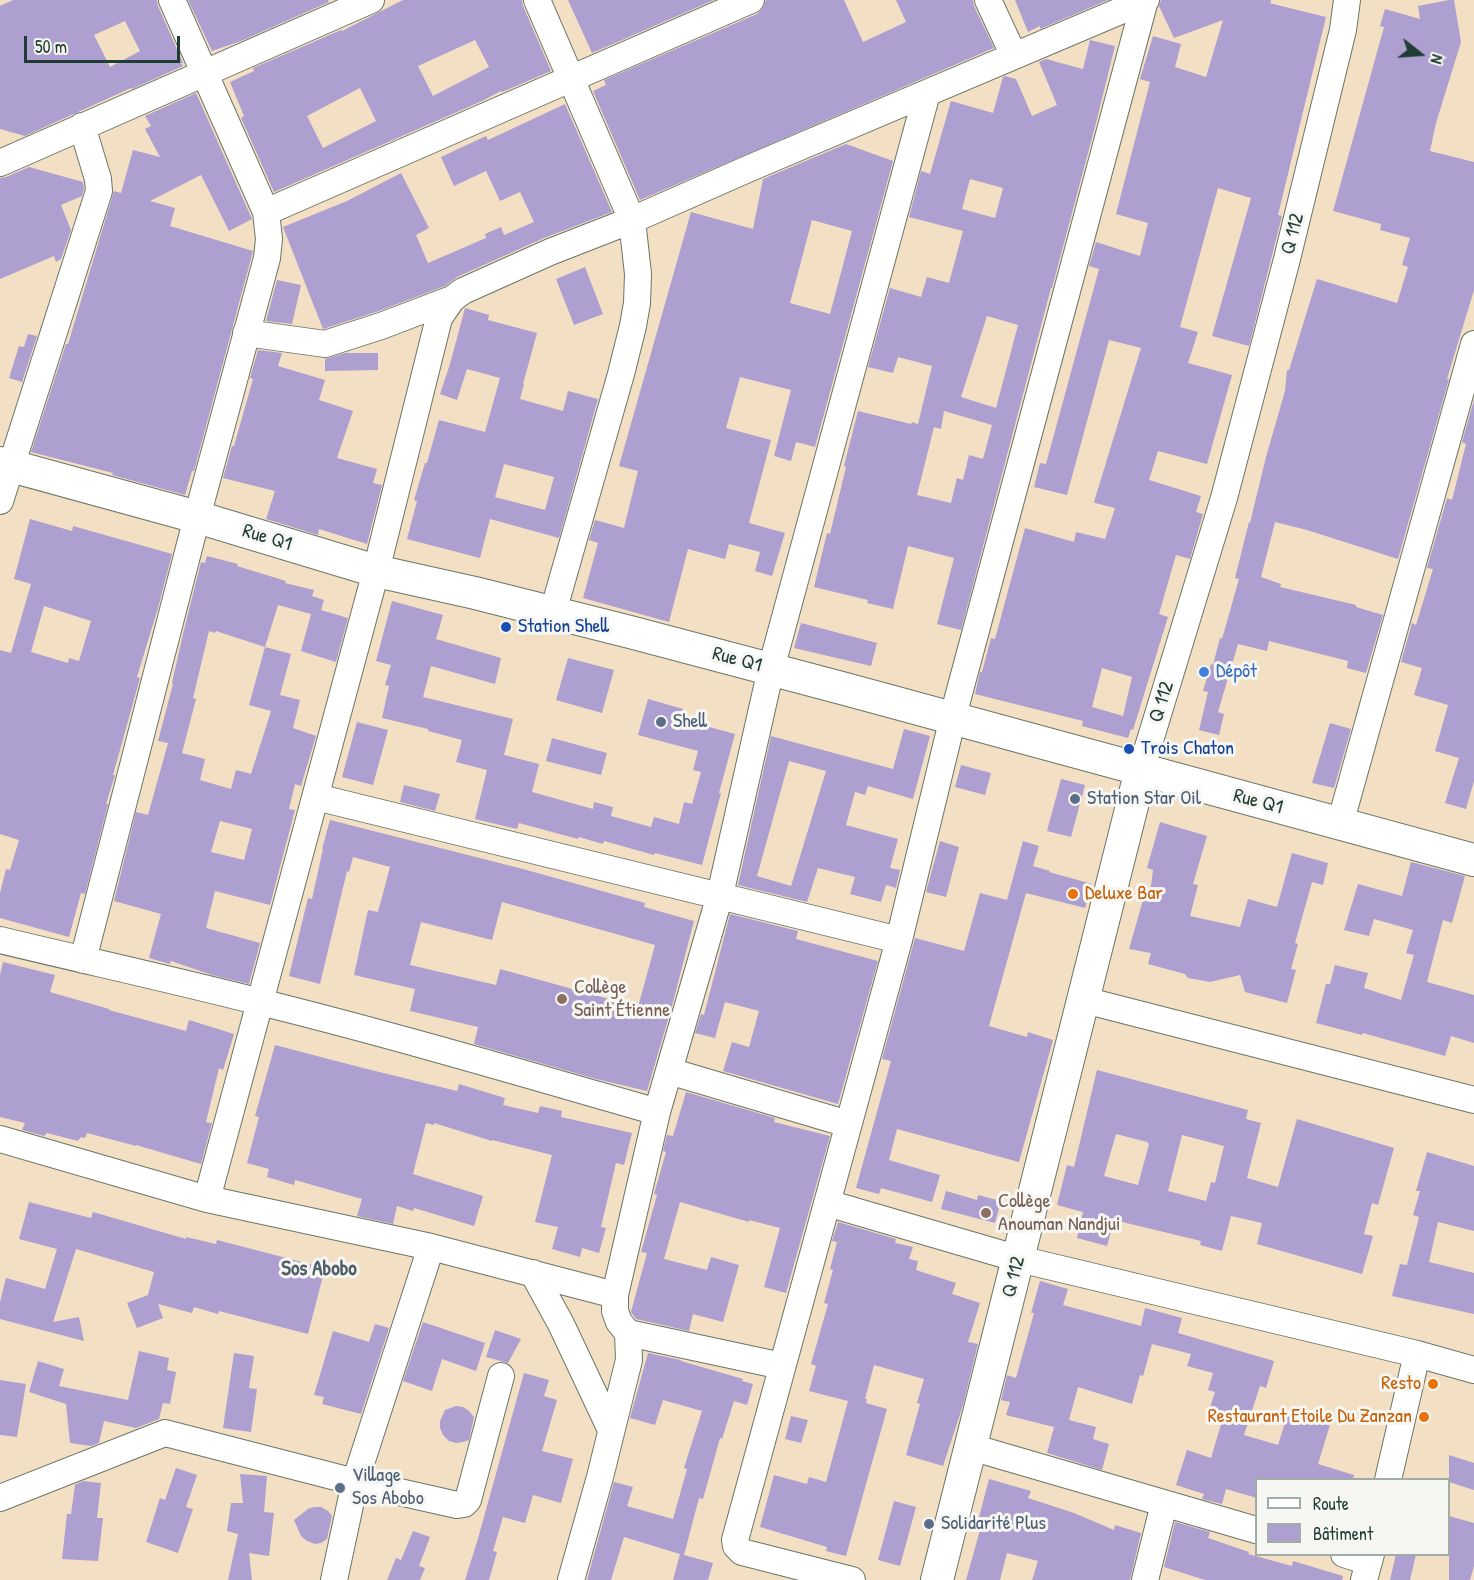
<!DOCTYPE html>
<html>
<head>
<meta charset="utf-8">
<style>
  body { margin:0 }
  #map { position:relative; width:1474px; height:1580px; overflow:hidden; background:#f3dfc4; font-family:"Patrick Hand",sans-serif }
  canvas { display:block }
  .legend { position:absolute; left:1255px; top:1478px; width:195px; height:78px; box-sizing:border-box; background:#f6f6f2; border:2px solid #a0aca6; margin:0; padding:8px 10px; list-style:none; font-size:18px; color:#1f3d34 }
  .legend li { display:flex; align-items:center; gap:12px; height:30px }
  .legend b { width:30px; border:2px solid #a0aca6 }
  .north { position:absolute; left:1390px; top:24px; width:60px; height:60px; -webkit-text-stroke:4px #f6f6f2; paint-order:stroke; rotate:107deg; font-size:16px; font-weight:700; line-height:24px; text-align:center; color:#1f3d34 }
  .north::after { content:''; display:block; margin:auto; width:21px; height:27px; background:#1f3d34; clip-path:polygon(50% 0,100% 100%,50% 72%,0 100%) }
  .scale { position:absolute; left:24px; top:36px; width:156px; height:27px; box-sizing:border-box; border:3px solid #1f3d34; border-top:0; padding-left:8px; font-size:18px; line-height:21px; white-space:nowrap; color:#1f3d34; -webkit-text-stroke:4px #f6f6f2; paint-order:stroke }
</style>
</head>
<body>
<div id="map">
<canvas width="1474" height="1580"></canvas>
<ul class="legend">
<li><b style="height:8px;background:#fff"></b>Route</li>
<li><b style="height:16px;background:#ad9fd0"></b>Bâtiment</li>
</ul>
<div class="north">N</div>
<div class="scale">50 m</div>
</div>
<script>
const ctx = document.querySelector('canvas').getContext('2d');
ctx.lineJoin = 'round';
function fill(path, color) {
  ctx.fillStyle = color;
  ctx.fill(path, 'evenodd');
}
function stroke(path, color, width, dash) {
  ctx.strokeStyle = color;
  ctx.lineWidth = width;
  ctx.lineCap = dash ? 'butt' : 'round';
  ctx.setLineDash(dash || []);
  ctx.stroke(path);
}
function write(font, color, halo, rows, align = 'center') {
  ctx.font = font + ' "Patrick Hand",sans-serif';
  ctx.lineWidth = 6;
  ctx.setLineDash([]);
  ctx.textBaseline = 'middle';
  ctx.strokeStyle = halo;
  ctx.fillStyle = color;
  for (const [text, x, y, turn = 0] of rows) {
    ctx.save();
    ctx.translate(x, y);
    ctx.rotate((+turn || 0) * Math.PI / 180);
    ctx.textAlign = isNaN(turn) ? turn : align;
    if (halo) ctx.strokeText(text, 0, 0);
    ctx.fillText(text, 0, 0);
    ctx.restore();
  }
}
const building = new Path2D(`
  M13 0H157L158 6 183 63H181L183 66 132 89 131 88 25 136 0 129V6ZM125 21 140 51 110 67 94 35Z
  M188 0H328L329 2 241 41 212 51Z
  M403 0H522L523 6 551 71 502 92 501 91 482 101 274 192 241 118 244 116 230 82 254 71 253 68 341 30 342 31ZM475 40 489 67 433 96 418 66ZM360 88 376 121 323 148 307 116Z
  M568 0H714L592 53Z
  M766 0H844L863 42 906 22 896 0H973L974 6 994 48 640 200 593 91 606 85 604 80 757 14 763 8Z
  M1015 0H1108L1040 29V26L1028 32Z
  M1161 0H1271V2L1269 3 1326 17 1278 215 1282 216 1249 346 1212 336 1251 198 1218 188 1180 327 1198 332 1188 363 1232 375 1207 464 1158 451 1149 480 1201 496 1196 512 1203 514 1190 559 1176 555 1159 614 1168 617 1133 730 1131 729 1128 738 1082 726 1083 721 975 694 980 672H982L991 638 995 639 1025 528 1074 542 1076 532 1105 539 1115 508 1095 503 1094 502 1141 348 1109 340 1067 495 1034 487 1040 463 1046 464 1099 269 1089 266 1096 242 1140 256 1148 223 1116 214 1150 82 1140 79 1153 36 1181 44 1175 67 1206 77 1223 20 1174 38 1159 6ZM1102 668 1132 677 1123 716 1092 707Z
  M1449 0H1454L1461 42 1436 123 1430 151 1474 162V290L1447 379H1449L1398 559 1307 530 1275 522 1261 577 1281 584 1280 587 1356 605V607L1383 615 1366 673 1347 668 1348 661 1269 641 1267 651 1238 644 1218 712 1224 714 1219 735 1199 730 1208 692 1203 691 1211 664 1213 665 1220 638 1222 639 1239 579 1235 578 1249 522 1250 523 1266 457 1285 391 1287 370H1289L1317 279 1397 303 1408 267 1402 265 1410 238 1380 230 1381 224 1333 211 1384 27 1380 26 1385 9 1420 19 1418 6Z
  M1090 40 1115 46 1096 123 1052 288H1051L961 630 937 624 954 558 908 546 893 609 867 603 868 600 814 587 827 533 830 534 846 467 844 466 858 411 911 424 912 422 918 424 932 366 898 357 893 373 868 367 890 288 921 297 927 277 949 283 963 231 909 217 921 171 930 174 951 101 993 113 1003 77 1005 76 1016 79 1032 116 1057 105 1039 62 1046 59 1083 69ZM970 179 1003 188 995 218 962 209ZM987 316 1018 325 996 408 961 397ZM944 411 992 425 983 459 969 455 963 480 957 478 951 503 917 495 934 427 941 429Z
  M196 93 252 219 229 231 201 175 150 201 175 208 170 226 253 251 194 471H192L185 495 112 475 113 473 31 452 66 344H68L114 191 121 193 133 150 160 157 145 129 151 126 145 116Z
  M565 104 612 212 544 238 457 277 445 286 376 312 323 329 283 227 347 201 401 173 429 228 416 235 428 263 486 238 485 234 501 227 504 235 534 222 520 192 500 201 486 171 454 186 441 157 486 136 488 140Z
  M846 144 893 161 815 447 796 442 791 461 774 456 791 390 740 377 726 428 771 440 749 523 785 533 772 576 755 571 760 552 729 544 725 559 688 549 669 622 583 598 598 543 589 540 595 520 624 528 638 471 619 466 691 212 753 229 763 179ZM812 220 852 231 830 314 790 303Z
  M29 167 83 182 84 189 82 196 61 205 71 230 61 259 56 262 54 256 0 279V178L6 177Z
  M585 267 603 314 574 325 556 279Z
  M277 280 301 285 292 324 266 321Z
  M465 308 489 315 488 320 537 333 523 384H524L520 399 563 411 568 391 598 399 559 538 490 519 480 558 407 539 417 501 414 500 425 463H427L439 420 485 432 500 378 467 369 457 400 440 394 450 364ZM504 464 554 477 545 510 495 497Z
  M28 334 37 336 22 382 9 378 19 346 24 347Z
  M258 350 282 353 278 366 325 380 319 400 353 411 337 458 377 469 373 483 382 485 367 544 319 529 318 535 266 519 275 491 223 478 232 446H234L253 379 250 378Z
  M345 353H378V370L325 371V359Z
  M1474 400V781L1466 809 1445 803 1459 758 1435 751 1448 705 1414 695 1422 668 1401 662 1412 623 1416 625 1433 569 1427 568 1447 498 1452 500 1466 444 1462 442Z
  M30 519 72 531 73 526 172 554 158 608 137 677 140 678 113 775H115L106 804H108L85 894 81 893 69 937 0 918V893L6 869 10 870 19 840 0 834V650L11 653 31 584 14 579ZM44 606 91 621 79 661 69 658 68 663 31 652Z
  M207 556 238 564 237 566 286 581 285 583 314 590 312 596 324 600 321 610 348 618 336 662 301 651 311 614 278 605 265 647 216 631 215 633 209 631 193 698 196 699 182 753 205 759 200 780 231 789 236 770 251 774 271 711 249 705 265 647 291 654 280 695 300 700 293 728 316 736 301 786 295 784 289 809 295 810 270 905 215 891 206 928 260 943 249 984 212 975 171 961 170 964 149 958 161 914 114 901 136 812 148 815 168 743 158 741 173 684 172 683 183 634 201 562 205 563ZM220 821 252 829 244 860 211 852Z
  M392 601 443 615 436 639 501 658 495 684 431 666 423 697 513 719 504 755 539 764 532 792 593 809 594 802 613 807 611 816 651 827 654 817 679 824 684 802 692 804 701 772 693 770 698 751 638 735 648 699 683 709 680 719 735 734 719 793H721L702 865 655 853 654 855 604 841 603 844 579 837 578 839 519 823 517 829 475 819 487 770 456 762 462 740 428 731V729L382 718 389 686 385 685 391 665 376 661Z
  M801 623 877 643 871 666 794 648Z
  M568 658 614 670 602 713 556 700Z
  M357 722 388 730 373 785 342 777Z
  M1330 723 1351 729 1334 788 1312 783Z
  M904 729 930 736 913 799 868 786 865 795 855 792 846 825 898 839 890 868 900 870 896 888 886 885 881 902 850 894 855 877 818 868 807 902 738 885 771 736 893 769ZM789 761 826 771 791 886 757 876Z
  M552 738 607 753 601 775 546 761Z
  M961 765 991 773 985 795 955 787Z
  M1061 779 1085 785 1071 837 1047 831Z
  M404 785 440 794 435 811 400 802Z
  M330 820 523 869 645 903 644 907 694 921 672 1006 647 1091 596 1079 474 1044 478 1027 410 1011 415 989 354 975 368 910 378 912 390 867 353 857 349 872 347 871 320 984 289 976 308 898 312 899 323 849H322ZM502 902 655 945 638 1007 500 969 496 985 410 965 421 922 492 940Z
  M1160 822 1207 836 1193 884 1198 885 1190 916 1240 927 1248 899 1277 907 1292 853 1328 863 1323 885 1312 882 1295 943 1298 944 1291 969 1296 970 1287 1003 1245 992 1240 975 1210 982 1188 978 1185 974 1148 964 1151 953 1129 949 1143 900 1149 902 1153 870 1147 868Z
  M940 841 959 847 946 897 926 892Z
  M1023 841 1039 846 1033 866 1050 871 1049 872 1092 884 1085 908 1026 893 989 1026 1027 1037 1028 1032 1053 1040 1019 1162 897 1129 889 1160 940 1175 932 1202 881 1188 879 1194 856 1188 891 1061 882 1059 915 938 964 951 980 893 1007 900Z
  M1411 862 1465 876 1452 923 1443 920 1427 982 1474 995V1043L1451 1036 1445 1056 1363 1033 1362 1035 1316 1023 1326 984H1330L1335 965 1368 973 1364 988 1401 1000 1414 955 1406 953 1413 930 1374 919 1369 936 1344 930 1358 884 1402 896Z
  M730 914 798 931 796 939 878 961 838 1104 723 1071 732 1042 749 1047 759 1011 725 1002 715 1038 695 1033 701 1014 704 1015Z
  M3 962 55 975 50 992 109 1009V1010L186 1031 189 1020 234 1034 223 1070 219 1068 206 1122 212 1123 201 1164 136 1145V1146L87 1133 85 1138 81 1137 78 1141 47 1133 44 1136 22 1130 25 1123 0 1117V975Z
  M275 1045 363 1068 457 1091 459 1084 505 1098 503 1105 538 1113 540 1106 562 1111 561 1117 632 1133 624 1165 616 1163 601 1227 606 1228 599 1253 582 1248 580 1257 552 1249 558 1227 535 1222 552 1155 492 1140V1141L434 1123V1125L426 1123 413 1174 483 1196 474 1226 414 1208 413 1211 397 1206 393 1224 357 1216 362 1199 295 1180 294 1185 267 1177 269 1169 247 1163 259 1117 255 1116Z
  M1097 1070 1248 1110 1246 1119 1261 1123 1247 1178 1278 1187 1297 1119 1394 1148 1378 1205 1372 1203 1364 1234 1373 1236 1362 1274 1257 1244 1262 1223 1231 1216 1222 1251 1200 1245 1201 1241 1114 1220 1107 1246 1077 1238 1083 1212 1057 1205 1067 1165 1074 1167ZM1116 1134 1147 1142 1149 1144 1138 1185 1104 1176ZM1182 1135 1224 1146 1215 1183 1211 1182 1206 1201 1168 1191Z
  M686 1092 775 1118 774 1122 830 1136 786 1293 764 1287 780 1228 749 1220V1222L680 1202 664 1259 707 1270 711 1257 739 1265 723 1322 693 1314 689 1331 636 1319 631 1312 647 1253 641 1252 657 1195 654 1194 666 1152 663 1151 667 1135 673 1136Z
  M1427 1152 1474 1166V1231L1438 1222 1429 1262 1474 1273V1314L1392 1296 1400 1264 1407 1265 1419 1217 1413 1215 1420 1191H1416Z
  M946 1191 977 1200 978 1195 1001 1201 995 1223 941 1209Z
  M29 1202 91 1218 93 1212 186 1239V1237L216 1244 217 1240 325 1268 308 1334 219 1311 218 1314 194 1307 192 1313 158 1304 163 1318 137 1328 127 1303 148 1295 154 1272 76 1249 53 1322 79 1317 84 1341 0 1319V1302L6 1278 45 1289 57 1249 19 1239Z
  M838 1222 896 1239 895 1243 913 1247 909 1259 918 1261 916 1270 956 1283 952 1294 980 1303 968 1342 978 1344 963 1405 943 1466 906 1455 920 1404 917 1403 924 1379 874 1365 865 1399H867L866 1403 887 1409 846 1556 826 1551 827 1547 760 1527 774 1475 807 1484 809 1477 826 1482 848 1401 809 1391 816 1366 811 1364 828 1304 824 1303 833 1270 830 1269 837 1242 832 1241Z
  M1040 1281 1068 1289 1063 1305 1141 1326 1145 1308 1182 1318 1178 1333 1274 1361 1266 1388 1260 1386 1244 1435 1278 1445 1288 1413 1314 1420 1317 1411 1333 1415 1318 1464 1354 1475 1353 1479H1257V1498L1226 1489 1222 1504 1202 1499 1204 1494 1176 1485 1187 1450 1211 1458 1222 1421 1207 1416 1215 1392 1208 1390 1213 1373 1187 1366 1191 1354 1152 1344 1143 1376 1140 1375 1132 1404 1078 1387 1069 1420 1096 1427 1093 1439 1109 1444 1102 1470 1047 1453 1054 1427 1006 1415 1010 1402 1001 1400 1007 1375 1016 1378 1034 1313H1031Z
  M423 1322 485 1343 476 1371 442 1359 432 1391 403 1381Z
  M375 1324 389 1328 361 1414 322 1404 324 1397 314 1395 333 1331 369 1342Z
  M495 1330 521 1339 508 1363 486 1357Z
  M139 1351 169 1358 167 1370 176 1372 170 1404 163 1403 159 1419 136 1428 104 1421 99 1443 91 1446 70 1443 66 1404 29 1392 38 1361 64 1369 59 1386 128 1400Z
  M234 1353 254 1356 249 1388 257 1389 251 1432 223 1428Z
  M648 1353 681 1360V1361L743 1379 742 1381 753 1384 747 1405 734 1401 722 1439 720 1438 703 1499 699 1498 684 1555 713 1563 708 1580H673L680 1554 624 1537 611 1580H587L614 1482 633 1487 627 1506 673 1519 687 1469 684 1468 702 1411 663 1400 655 1425 630 1418Z
  M524 1373 549 1380 544 1396 557 1400 542 1451 573 1459 561 1503 533 1495 525 1523 503 1517 493 1551 497 1552 489 1580H465L477 1542Z
  M0 1380 26 1384 17 1437 0 1435Z
  M456 1406 463 1407 469 1411 474 1417 469 1440 463 1442 456 1443 449 1441 443 1435 440 1428V1421L445 1410Z
  M791 1416 808 1420 801 1443 785 1439Z
  M1449 1455 1474 1463V1490L1449 1482Z
  M176 1468 197 1475 186 1507 193 1509 178 1553 146 1542 160 1498 165 1500Z
  M240 1474 267 1476 264 1512 274 1513 269 1556 249 1553 252 1580H228L238 1534 227 1531 231 1503H243Z
  M989 1479 1031 1491 1028 1498 1074 1513 1114 1530 1115 1525 1141 1533 1130 1580H1032L1038 1561 1007 1553 1000 1580H966L982 1523 978 1521Z
  M83 1481 101 1483 97 1518H103L98 1561 62 1559 67 1514H71L75 1485Z
  M894 1501 916 1507 900 1566 878 1560Z
  M314 1507H321L328 1511 332 1516 327 1539 321 1543 315 1544 307 1541 301 1536 294 1520 308 1509Z
  M1449 1516 1474 1523V1566L1470 1580H1449Z
  M1175 1522 1210 1532 1208 1538 1249 1552 1248 1554 1292 1566 1293 1561 1343 1576 1342 1580H1205L1164 1567Z
  M413 1531 430 1537 419 1566 425 1568 420 1580H387L396 1558 401 1560Z
  M1396 1554H1416L1410 1580H1390Z`);
const minor = new Path2D(`
  M537 0 632 220 638 274 637 303 633 326 621 374 553 612
  M988 0 1014 56
  M0 163 371 0
  M266 212 751 0
  M246 333 325 344 381 326 452 299 463 291 550 252 632 220 750 168 1146 0
  M0 501 99 191 98 179 82 126
  M1141 770 1224 498 1287 259 1343 30 1347 0
  M316 797 899 940
  M1340 824 1474 344
  M0 940C87 961 174 980 260 1002 393 1035 525 1074 657 1112
  M83 960 197 517 267 258 269 239 266 212 172 0
  M1084 1000 1474 1100
  M669 1071 848 1124
  M0 1139 207 1199 431 1247 615 1295
  M207 1199 376 571 439 318 452 299
  M827 1203 1019 1259 1417 1354 1474 1370
  M533 1273 561 1324 611 1430
  M628 1333 782 1366
  M971 1447 1256 1530
  M1388 1480 1417 1354
  M0 1498 165 1433 355 1482 457 1505 464 1504 468 1500 501 1376
  M1344 1554 1369 1562
  M334 1580 355 1482 431 1247
  M571 1580 600 1477 629 1360 628 1333 619 1322 615 1311V1295L657 1112 720 895 771 669 927 93
  M852 1580 742 1552 736 1546 735 1540 899 940 956 705 1145 0
  M1145 1580 1164 1504
  M1364 1580 1371 1554`);
const tertiary = new Path2D(`
  M0 463 197 517 376 571 475 593 630 632 849 690 1474 860
  M937 1580 1141 770`);
const markers = [
  [506,627,6,"#1a4fb4"],
  [1204,672,6,"#3f7fe0"],
  [661,722,6,"#5c6f8a"],
  [1129,749,6,"#1a4fb4"],
  [1075,799,6,"#5c6f8a"],
  [1073,894,6,"#e8710a"],
  [562,999,6,"#8d6e63"],
  [986,1213,6,"#8d6e63"],
  [1433,1384,6,"#e8710a"],
  [1424,1417,6,"#e8710a"],
  [340,1488,6,"#5c6f8a"],
  [929,1524,6,"#5c6f8a"]
];
const streetNames = [
  ["Q 112",1293,234,-76],
  ["Rue Q1",267,538,17],
  ["Rue Q1",737,660,15],
  ["Q 112",1162,702,-73],
  ["Rue Q1",1258,802,15],
  ["Q 112",1014,1277,-76]
];
const transitNames = [
  ["Station Shell",518,627],
  ["Trois Chaton",1141,749]
];
const shopNames = [
  ["Dépôt",1216,672]
];
const serviceNames = [
  ["Shell",673,722],
  ["Station Star Oil",1087,799],
  ["Village",352,1476],
  ["Sos Abobo",352,1499],
  ["Solidarité Plus",941,1524]
];
const foodNames = [
  ["Deluxe Bar",1085,894,"left"],
  ["Resto",1421,1384],
  ["Restaurant Etoile Du Zanzan",1412,1417]
];
const educationNames = [
  ["Collège",574,988],
  ["Saint Étienne",574,1011],
  ["Collège",998,1202],
  ["Anouman Nandjui",998,1225]
];
const neighbourhoodNames = [
  ["Sos Abobo",319,1269]
];
fill(building, '#ad9fd0');
stroke(minor, '#697666', 28);
stroke(tertiary, '#697666', 34);
stroke(minor, '#fff', 26);
stroke(tertiary, '#fff', 32);
for (const [x, y, r, color] of markers) {
  const dot = new Path2D();
  dot.arc(x, y, r, 0, 2 * Math.PI);
  ctx.fillStyle = color;
  ctx.fill(dot);
  stroke(dot, '#f6f6f2', 2);
}
write('20px', '#1f3d34', '#f6f6f2', streetNames);
write('20px', '#164399', '#f6f6f2', transitNames, 'left');
write('20px', '#366cbe', '#f6f6f2', shopNames, 'left');
write('20px', '#4e5e75', '#f6f6f2', serviceNames, 'left');
write('20px', '#c56008', '#f6f6f2', foodNames, 'right');
write('20px', '#785e54', '#f6f6f2', educationNames, 'left');
write('bold 21px', '#515f6b', '#f6f6f2', neighbourhoodNames);
</script>
</body>
</html>
